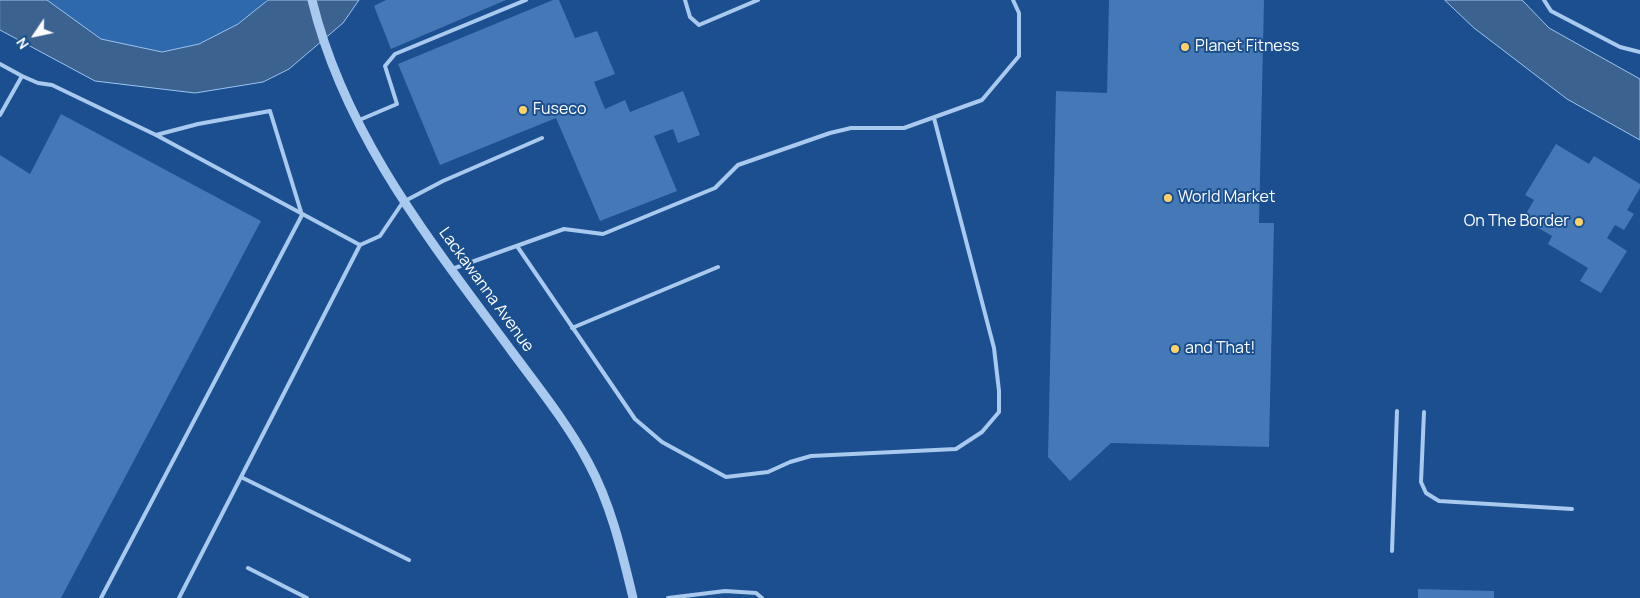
<!DOCTYPE html>
<html>
<head>
<meta charset="utf-8">
<style>
  body { margin:0 }
  #map { position:relative; width:1640px; height:598px; overflow:hidden; background:#1b4f8f; font-family:Manrope,sans-serif }
  canvas { display:block }
  .north { position:absolute; left:10px; top:10px; width:50px; height:50px; -webkit-text-stroke:4px #1b4f8f; paint-order:stroke; rotate:236deg; font-size:14px; font-weight:700; line-height:20px; text-align:center; color:#fff }
  .north::after { content:''; display:block; margin:auto; width:18px; height:22px; background:#fff; clip-path:polygon(50% 0,100% 100%,50% 72%,0 100%) }
</style>
</head>
<body>
<div id="map">
<canvas width="1640" height="598"></canvas>
<div class="north">N</div>
</div>
<script>
const ctx = document.querySelector('canvas').getContext('2d');
ctx.lineJoin = 'round';
function fill(path, color) {
  ctx.fillStyle = color;
  ctx.fill(path, 'evenodd');
}
function stroke(path, color, width, dash) {
  ctx.strokeStyle = color;
  ctx.lineWidth = width;
  ctx.lineCap = dash ? 'butt' : 'round';
  ctx.setLineDash(dash || []);
  ctx.stroke(path);
}
function write(font, color, halo, rows, align = 'center') {
  ctx.font = font + ' Manrope,sans-serif';
  ctx.lineWidth = 4;
  ctx.setLineDash([]);
  ctx.textBaseline = 'middle';
  ctx.strokeStyle = halo;
  ctx.fillStyle = color;
  for (const [text, x, y, turn = 0] of rows) {
    ctx.save();
    ctx.translate(x, y);
    ctx.rotate((+turn || 0) * Math.PI / 180);
    ctx.textAlign = isNaN(turn) ? turn : align;
    if (halo) ctx.strokeText(text, 0, 0);
    ctx.fillText(text, 0, 0);
    ctx.restore();
  }
}
const green = new Path2D(`
  M47 0H265L266 2 238 24 199 44 162 52 101 39Z`);
const water = new Path2D(`
  M0 0H47L101 39 162 52 199 44 238 24 268 0H359L343 23 289 69 263 82 195 93 95 81 0 30Z
  M1445 0H1522L1549 28 1640 79V140L1567 99 1474 28Z`);
const building = new Path2D(`
  M386 0H506L391 49 374 6Z
  M553 0H559L575 38 597 31 615 74 594 82 605 109 625 100 630 112 683 91 700 135 678 143 673 129 654 136 677 191 600 221 556 118 440 165 398 64Z
  M1109 0H1264L1259 223H1274L1269 447 1111 443 1070 481 1048 457 1056 91 1107 93Z
  M61 114 261 221 61 598H0V155L30 174Z
  M1556 144 1589 164 1594 156 1640 184V188L1627 210 1634 214 1624 230 1615 225 1607 238 1627 251 1601 293 1580 281 1588 268 1548 244 1552 236 1523 219 1534 200 1525 195Z
  M1418 589 1494 591V598H1418Z`);
const service = new Path2D(`
  M685 0 690 17 699 25 758 0
  M1544 0 1551 11 1620 47 1640 52
  M0 64 22 76
  M0 115 22 76 38 83 52 85 156 135 360 245 380 236 403 202 443 181 542 138
  M357 121 397 104 385 66 395 54 526 0
  M517 246 635 419 662 442 726 477 768 472 790 462 811 456 956 449 982 432 999 412V391L994 348 934 118
  M452 269 564 229 603 234 715 188 738 165 830 133 851 128H904L982 100 1019 56V13L1013 0
  M572 328 718 267
  M1424 412 1421 482 1426 493 1439 501 1572 509
  M241 477 409 560
  M1392 551 1397 411
  M248 568 307 598
  M101 598 302 215 270 111 198 124 156 135
  M179 598 360 245
  M668 598 725 591 756 593 762 598`);
const tertiary = new Path2D(`
  M312 0C345 136 432 243 513 353 539 388 567 423 588 462 611 504 622 552 633 598`);
const markers = [
  [1185,47,5,"#ffd166"],
  [523,110,5,"#ffd166"],
  [1168,198,5,"#ffd166"],
  [1579,222,5,"#ffd166"],
  [1175,349,5,"#ffd166"]
];
const poiNames = [
  ["Planet Fitness",1195,47],
  ["Fuseco",533,110],
  ["World Market",1178,198],
  ["On The Border",1569,222,"right"],
  ["and That!",1185,349]
];
const streetNames = [
  ["Lackawanna Avenue",486,290,54]
];
fill(green, '#2e69ad');
fill(water, '#3c6290');
stroke(water, '#9cc4f0', 1);
fill(building, '#4478b7');
stroke(service, '#a9c9ee', 4);
stroke(tertiary, '#a9c9ee', 9);
for (const [x, y, r, color] of markers) {
  const dot = new Path2D();
  dot.arc(x, y, r, 0, 2 * Math.PI);
  ctx.fillStyle = color;
  ctx.fill(dot);
  stroke(dot, '#1b4f8f', 2);
}
write('16px', '#fff', '#1b4f8f', poiNames, 'left');
write('16px', '#fff', '#1b4f8f', streetNames);
</script>
</body>
</html>
